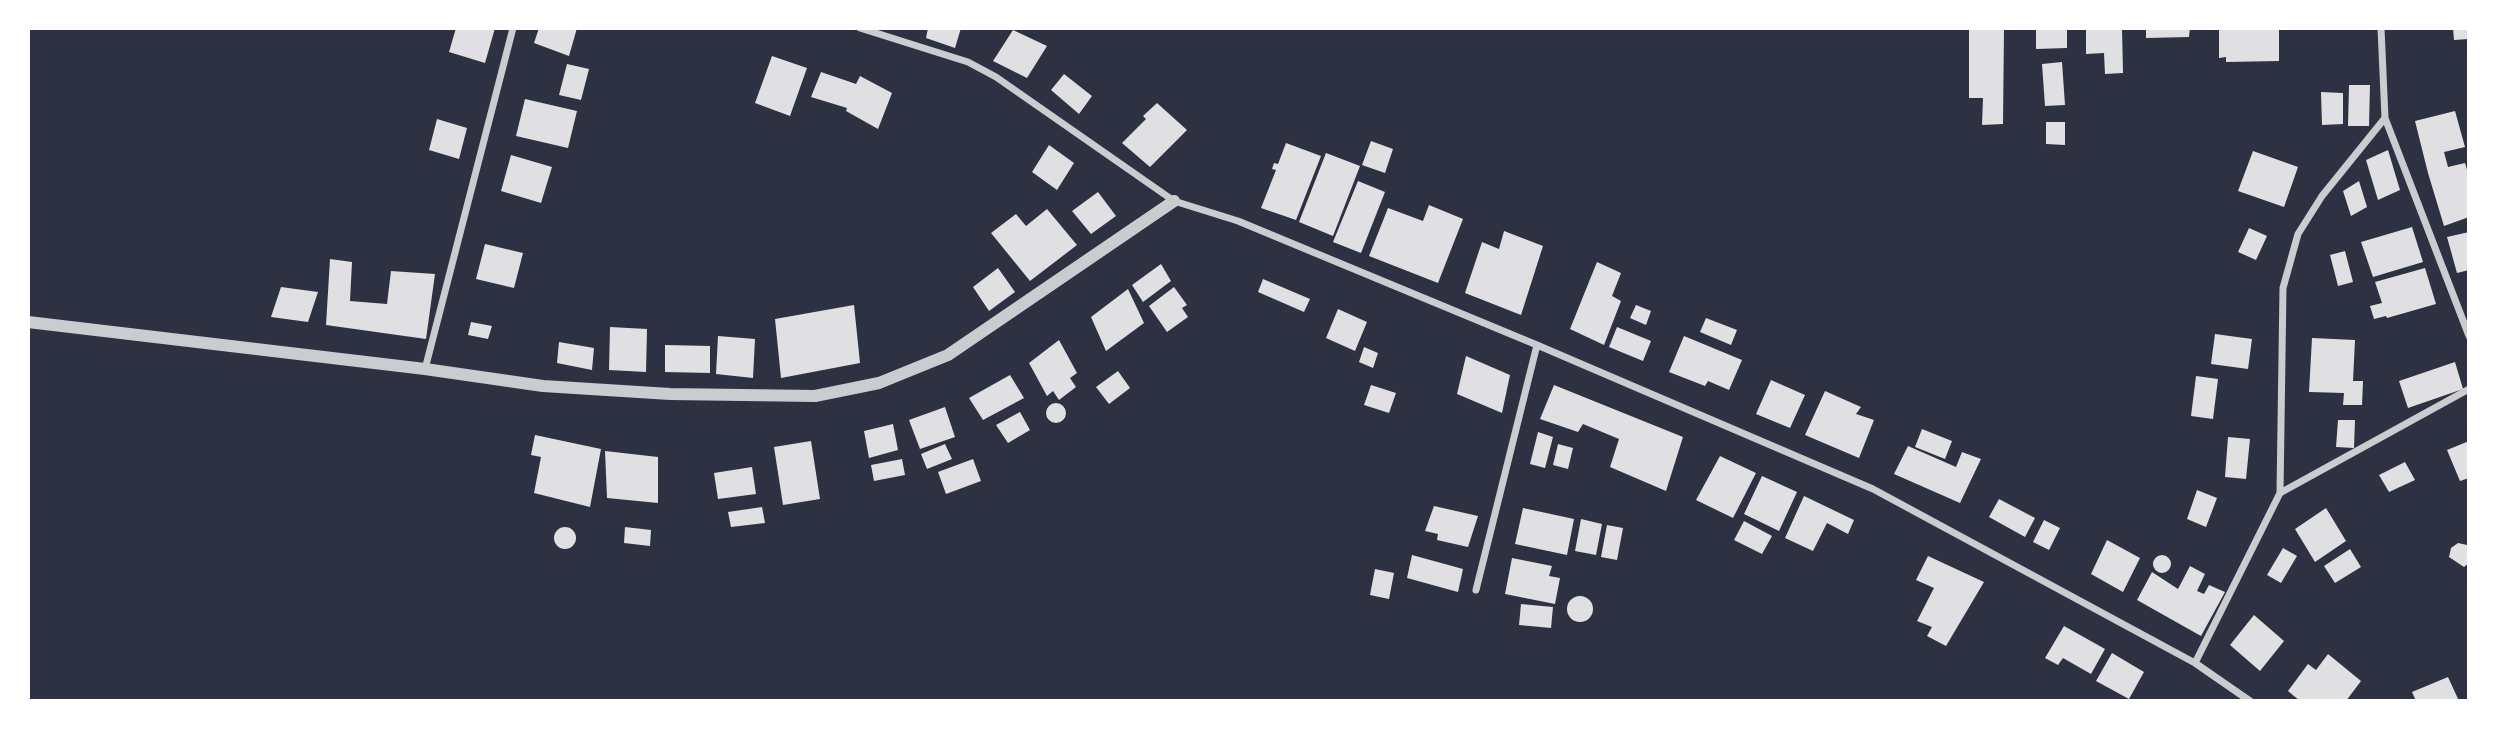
<!DOCTYPE html>
<html>
<head>
<meta charset="utf-8">
<style>
  body { margin:0 }
  #map { position:relative; width:2497px; height:729px; overflow:hidden; background:#2d3142; font-family:"Times New Roman",serif }
  canvas { display:block }
  .frame { position:absolute; inset:0; border:30px solid #fff; pointer-events:none }
</style>
</head>
<body>
<div id="map">
<canvas width="2497" height="729"></canvas>
<div class="frame"></div>
</div>
<script>
const ctx = document.querySelector('canvas').getContext('2d');
ctx.lineJoin = 'round';
function fill(path, color) {
  ctx.fillStyle = color;
  ctx.fill(path, 'evenodd');
}
function stroke(path, color, width, dash) {
  ctx.strokeStyle = color;
  ctx.lineWidth = width;
  ctx.lineCap = dash ? 'butt' : 'round';
  ctx.setLineDash(dash || []);
  ctx.stroke(path);
}
const building = new Path2D(`
  M456 28H495L485 63 449 52Z
  M539 28H577L569 56 534 43Z
  M928 28H961L955 48 926 38Z
  M1969 28H2004L2003 124 1982 125 1983 98H1969Z
  M2036 28H2067V48L2036 49Z
  M2086 28H2122L2123 73 2105 74 2104 53 2086 54Z
  M2146 28H2190L2189 37 2146 38Z
  M2219 28H2279V61L2226 62V57L2219 58Z
  M2453 28H2469V39L2454 40Z
  M1013 30 1047 46 1027 78 993 61Z
  M772 56 807 68 790 116 755 103Z
  M2062 62 2065 105 2045 106 2042 64Z
  M567 64 589 69 581 100 559 95Z
  M821 72 856 84 860 76 892 93 878 129 846 111 847 108 811 97Z
  M1064 74 1092 96 1079 114 1051 90Z
  M2349 85H2370L2369 126H2348Z
  M2321 92 2343 93V124L2322 125Z
  M525 99 577 111 568 148 516 136Z
  M1157 103 1187 130 1150 167 1122 143 1146 119 1143 116Z
  M2455 111 2465 147 2444 152 2448 167 2465 163 2469 176V217L2444 226 2428 173 2415 121Z
  M437 119 467 128 459 159 429 150Z
  M2046 122H2065V145L2046 144Z
  M1371 141 1393 149 1385 173 1362 165Z
  M1286 143 1321 156 1296 220 1261 208 1276 170 1272 169 1274 163 1278 164Z
  M1049 145 1074 163 1057 190 1032 172Z
  M2388 150 2400 190 2378 200 2366 160Z
  M2253 151 2298 167 2284 207 2238 191Z
  M1326 153 1360 166 1333 236 1299 222Z
  M511 155 552 167 541 203 501 191Z
  M1358 181 1385 192 1361 253 1333 242Z
  M2359 181 2367 207 2351 216 2343 191Z
  M1098 192 1116 216 1091 234 1072 211Z
  M1429 205 1463 219 1438 283 1369 256 1388 208 1423 221Z
  M1047 209 1077 245 1030 281 991 233 1016 214 1026 226Z
  M2412 227 2423 262 2373 277 2361 242Z
  M2249 228 2267 236 2256 260 2238 252Z
  M1504 231 1543 246 1521 315 1465 293 1482 242 1499 249Z
  M2469 232V270L2457 273 2447 237Z
  M485 244 523 253 514 288 476 279Z
  M2345 251 2353 282 2338 286 2330 255Z
  M330 259 352 262 350 301 387 304 391 271 435 274 426 339 326 325Z
  M1597 262 1621 273 1612 296 1621 301 1604 345 1570 329Z
  M1161 264 1171 281 1143 302 1132 285Z
  M998 268 1015 292 989 311 973 287Z
  M2425 268 2436 304 2387 318 2386 316 2374 319 2370 306 2382 303 2375 282Z
  M1263 279 1310 299 1304 312 1258 292Z
  M281 287 318 292 308 322 271 317Z
  M1174 287 1187 305 1182 308 1188 317 1167 332 1149 306Z
  M1128 289 1144 323 1106 351 1091 317Z
  M854 305 860 363 781 378 775 319Z
  M1636 305 1651 311 1646 325 1630 318Z
  M1338 309 1367 322 1355 351 1326 338Z
  M1706 318 1737 330 1731 345 1700 332Z
  M471 322 492 326 488 339 468 335Z
  M610 327 647 329 646 372 609 370Z
  M1617 327 1651 341 1643 361 1609 347Z
  M2215 334 2252 339 2248 369 2211 364Z
  M718 336 755 339 753 378 716 374Z
  M1684 336 1742 360 1729 390 1708 381 1705 386 1669 372Z
  M2312 338 2355 340 2353 381H2363L2362 405H2343L2344 393 2309 392Z
  M1059 340 1077 373 1070 378 1076 387 1059 400 1053 391 1047 396 1029 363Z
  M559 342 594 348 592 370 557 363Z
  M665 345 710 346V373L665 372Z
  M1364 347 1378 353 1373 368 1359 362Z
  M1466 356 1510 375 1502 413 1457 394Z
  M2455 362 2463 389 2408 408 2399 381Z
  M1118 371 1130 388 1109 404 1096 387Z
  M1010 375 1024 398 983 420 969 398Z
  M2196 376 2218 379 2213 419 2191 416Z
  M1771 380 1805 395 1790 428 1756 414Z
  M1371 385 1396 393 1389 413 1364 405Z
  M1554 385 1683 437 1666 491 1610 467 1619 439 1583 424 1578 432 1540 419Z
  M1825 391 1861 407 1856 414 1874 420 1859 458 1805 435Z
  M1046 413a10 10 0 1 1 20 0a10 10 0 1 1-20 0Z
  M945 407 955 437 920 449 909 420Z
  M1020 412 1030 430 1008 443 996 425Z
  M2338 420H2355L2354 448 2336 447Z
  M893 424 898 450 869 458 864 431Z
  M1922 429 1952 441 1945 459 1915 447Z
  M1538 432 1553 437 1545 468 1530 464Z
  M535 435 601 449 590 507 534 493 541 457 531 455Z
  M2228 437 2250 439 2246 479 2225 477Z
  M811 441 820 499 783 505 774 447Z
  M2469 441V478L2460 481 2447 450Z
  M945 444 952 459 927 469 921 454Z
  M1558 444 1573 448 1568 469 1553 465Z
  M1908 446 1956 467 1962 452 1981 459 1960 503 1894 474Z
  M605 451 658 457V503L607 498Z
  M1720 456 1756 473 1733 518 1696 500Z
  M902 459 905 475 874 481 871 465Z
  M973 459 981 481 946 494 938 472Z
  M2405 462 2415 480 2389 492 2379 475Z
  M752 467 756 494 718 499 714 473Z
  M1762 476 1797 492 1779 531 1744 514Z
  M2197 490 2217 498 2206 527 2187 519Z
  M1804 496 1854 520 1848 534 1827 523 1813 551 1785 538Z
  M1999 499 2035 518 2025 537 1989 517Z
  M1434 506 1478 516 1468 547 1437 540 1438 534 1425 531Z
  M762 507 765 523 731 527 728 512Z
  M1523 508 1574 519 1567 555 1515 544Z
  M2326 508 2346 541 2315 562 2295 529Z
  M1581 519 1602 524 1596 555 1575 551Z
  M2044 520 2060 528 2049 550 2033 542Z
  M1744 521 1772 536 1762 554 1734 540Z
  M1607 525 1623 528 1617 560 1601 557Z
  M554 538a11 11 0 1 1 22 0a11 11 0 1 1-22 0Z
  M625 527 651 530 650 546 624 543Z
  M2107 540 2140 558 2123 592 2091 574Z
  M2458 543 2467 545 2469 549V563L2464 567 2449 557 2451 548Z
  M2283 548 2297 556 2281 583 2267 575Z
  M2350 549 2361 567 2335 583 2324 566Z
  M1412 555 1463 569 1458 592 1407 578Z
  M2153 564a9 9 0 1 1 18 0a9 9 0 1 1-18 0Z
  M1928 556 1984 582 1946 646 1927 636 1932 627 1917 621 1934 588 1916 580Z
  M1512 558 1552 566 1549 576 1560 578 1555 604 1505 594Z
  M2190 566 2205 574 2197 591 2204 594 2209 585 2225 592 2201 636 2137 600 2152 572 2178 589Z
  M1375 569 1394 573 1389 599 1370 595Z
  M1567 609a13 13 0 1 1 26 0a13 13 0 1 1-26 0Z
  M1521 604 1553 607 1551 628 1519 625Z
  M2254 615 2284 641 2260 671 2230 645Z
  M2064 626 2105 649 2091 674 2063 658 2058 665 2045 658Z
  M2112 653 2144 672 2129 699 2096 681Z
  M2328 654 2361 681 2346 701H2300L2288 691 2308 664 2316 670Z
  M2448 677 2459 701H2416L2412 692Z`);
const minor = new Path2D(`
  M860 28 968 62 996 77 1174 201 1238 221 1537 345 1873 489 2195 663 2250 701
  M2381 28 2385 118 2469 336
  M425 369 513 28
  M2280 493 2469 389
  M1476 590 1537 345
  M2195 663 2280 493 2283 288 2298 234 2322 196 2385 118`);
const tertiary = new Path2D(`
  M28 322 425 369 543 386 670 394 815 396 879 383 948 355 1174 201`);
fill(building, '#e0e0e3');
stroke(minor, '#caccd0', 7);
stroke(tertiary, '#caccd0', 12);
</script>
</body>
</html>
